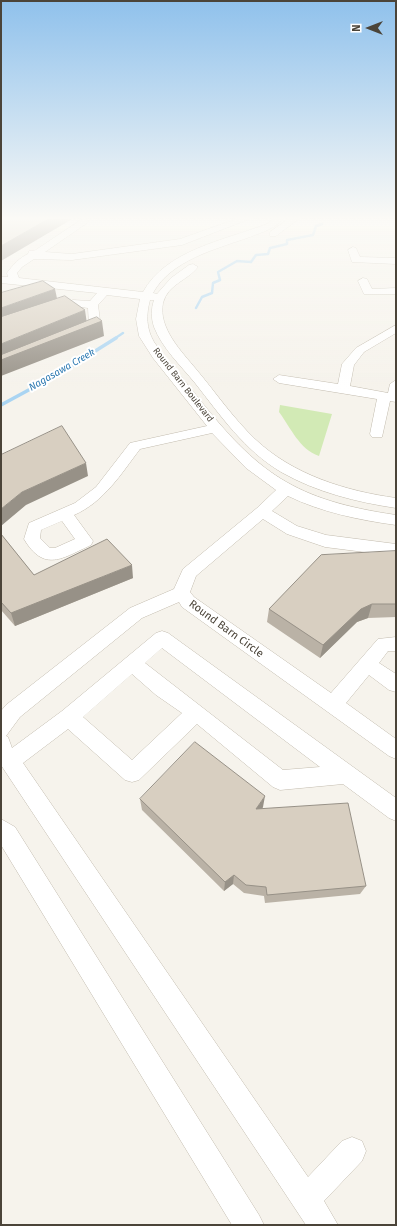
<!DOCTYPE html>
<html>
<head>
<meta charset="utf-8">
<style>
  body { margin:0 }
  #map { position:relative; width:397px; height:1226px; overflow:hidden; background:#f6f3ec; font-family:"Fira Sans",sans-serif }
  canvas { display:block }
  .frame { position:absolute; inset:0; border:2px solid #4b4439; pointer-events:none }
  .north { position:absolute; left:349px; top:8px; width:40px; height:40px; -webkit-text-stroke:3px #fff; paint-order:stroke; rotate:270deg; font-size:11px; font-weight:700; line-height:16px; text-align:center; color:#4b4439 }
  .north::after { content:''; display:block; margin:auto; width:14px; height:18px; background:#4b4439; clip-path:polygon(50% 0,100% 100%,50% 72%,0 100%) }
</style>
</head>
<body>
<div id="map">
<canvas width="397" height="1226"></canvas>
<div class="frame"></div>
<div class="north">N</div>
</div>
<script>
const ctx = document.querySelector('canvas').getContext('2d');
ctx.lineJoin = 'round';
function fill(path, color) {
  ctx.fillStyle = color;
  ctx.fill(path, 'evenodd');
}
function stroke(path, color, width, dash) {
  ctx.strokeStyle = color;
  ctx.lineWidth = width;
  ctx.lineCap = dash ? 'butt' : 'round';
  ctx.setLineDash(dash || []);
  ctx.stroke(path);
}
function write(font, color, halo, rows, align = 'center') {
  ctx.font = font + ' "Fira Sans",sans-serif';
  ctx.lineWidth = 4;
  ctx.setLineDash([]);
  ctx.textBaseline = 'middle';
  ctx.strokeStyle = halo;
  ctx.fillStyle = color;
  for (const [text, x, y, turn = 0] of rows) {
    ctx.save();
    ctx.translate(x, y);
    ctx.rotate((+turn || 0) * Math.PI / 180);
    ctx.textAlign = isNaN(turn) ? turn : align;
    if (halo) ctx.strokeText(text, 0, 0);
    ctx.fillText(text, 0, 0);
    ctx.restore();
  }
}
const green = new Path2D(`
  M280 405 332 414 319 456C299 449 291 428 279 412Z`);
const streamFar1 = new Path2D(`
  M196 308 202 297 212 293 213 283 220 280 218 272 237 261 251 262 256 255 268 254 270 248 287 244V240L313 235 316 226 322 224
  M114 339 123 333`);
const stream = new Path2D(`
  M1 405 60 373 116 338`);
const minor = new Path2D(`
  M84 218 89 221 87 223 45 252 72 254 180 239 239 218H252L182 245 72 260 34 259 22 267 17 273 19 278 143 292C166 250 225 240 267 224L274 218H284C275 229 262 232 250 237 216 249 171 260 153 293L157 294 171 278 189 265 193 264 198 267C187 281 168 284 163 303 158 328 182 352 196 369 216 393 233 418 255 439 293 475 346 491 396 498V508C356 502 316 492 281 472 244 450 221 416 195 383 181 366 162 348 154 327 151 318 151 309 154 300H150C146 315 146 328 154 342 167 361 182 377 196 395 258 474 295 500 396 515V525C359 520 321 512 288 496L272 511 297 526 326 535 396 544V556L325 547 287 534 263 519 196 576 190 592 194 597 331 693 378 639 396 637V651H388L379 663 396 674V692L389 690 369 675 346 703 396 739V759L389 756 182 607 179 602 142 618 20 717 6 736 8 737 12 748 62 711 156 633 162 631 168 633 396 798V821L389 818 343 784 280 790 273 787 197 724 139 780 132 782 125 780 68 729 23 763 308 1177 342 1141 352 1137 362 1141 366 1151 362 1161 324 1201 338 1225H306L1 765V711L6 705 130 608 174 589 183 569 257 508 276 490 246 468 212 433 140 449C121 474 104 502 74 515L93 541 91 545C63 558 44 573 24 539L29 523 75 503 96 487 130 443 207 426 153 358 139 336 136 319 140 299 107 295 98 305 101 328 99 330 83 336 77 333 89 326 88 308 74 306 54 313 49 310 50 308 73 300 90 301 97 293 1 283V277H8L7 273C13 265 19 258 28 254L29 251H34ZM62 521 75 539 55 548H50L40 538 41 530ZM162 648 320 767 283 770 145 663ZM132 674 156 695 182 713 132 760 83 717Z
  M290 218H300L276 236H270V232Z
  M353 247 356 248 360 257 396 258V264L352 262 348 250Z
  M363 278 367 279 372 289 396 288V294H364L358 281Z
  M396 325V333L364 352 354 365 350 386 388 393 390 384 396 380V402L390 401 382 437H372L370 434 377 399 279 383 273 379 279 375 338 384 342 364 356 348Z
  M1 819 15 827 259 1215 264 1225H232L1 845Z`);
const wall = new Path2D(`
  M1 534 34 575 133 578 15 626 1 610Z
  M396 551V617L368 618 357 622 320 658 267 622 269 609Z
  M140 799 263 807 262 809 366 886 360 894 265 903 264 896 244 893 233 884 224 891 142 810Z`);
const shadedWall = new Path2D(`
  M50 218H74L1 261V246Z
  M55 289 58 303 1 323V308Z
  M85 310 87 324 102 321 104 336 1 376V344Z
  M86 463 88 476 26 505 1 526V509L22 492Z
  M132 565 133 578 15 626 11 613Z
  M372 604 368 618 357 622 320 658 323 645 361 609Z
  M265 796 263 807 254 819 256 809Z
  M234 875 233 884 224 891 225 882Z`);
const building = new Path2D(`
  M1 218H50L1 246Z
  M43 281 55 289 1 308V293Z
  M65 296 85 310 1 344V317Z
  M97 317 102 321 1 360V355Z
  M62 426 86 463 22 492 1 509V455Z
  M1 534 34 575 107 539 132 565 11 613 1 602Z
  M396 551V604H372L361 609 323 645 269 609 321 555Z
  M195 742 265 796 256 809 348 803 366 886 267 895 266 887 246 885 234 875 225 882 140 799Z`);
const farStreetnames = [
  ["Round Barn Boulevard",183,385,52]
];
const farWaternames = [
  ["Nagasawa Creek",62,370,-30]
];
const streetNames = [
  ["Round Barn Circle",226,629,36]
];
fill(green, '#d2eab5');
stroke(streamFar1, '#a9d4f2', 2.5);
stroke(stream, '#a9d4f2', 3.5);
stroke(minor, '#c2bbae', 1);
fill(minor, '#fff');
fill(wall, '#bab2a6');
fill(shadedWall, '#979187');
fill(building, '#d8cfc1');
stroke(building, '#979187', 1);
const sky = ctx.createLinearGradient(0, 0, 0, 390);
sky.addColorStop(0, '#8fc1ec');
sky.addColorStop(0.56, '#fbfaf6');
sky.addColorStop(1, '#fbfaf600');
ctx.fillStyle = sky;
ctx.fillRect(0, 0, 397, 390);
write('9px', '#4b4439', '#fff', farStreetnames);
write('italic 10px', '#2e7ab2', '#fff', farWaternames);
write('11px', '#4b4439', '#fff', streetNames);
</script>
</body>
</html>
